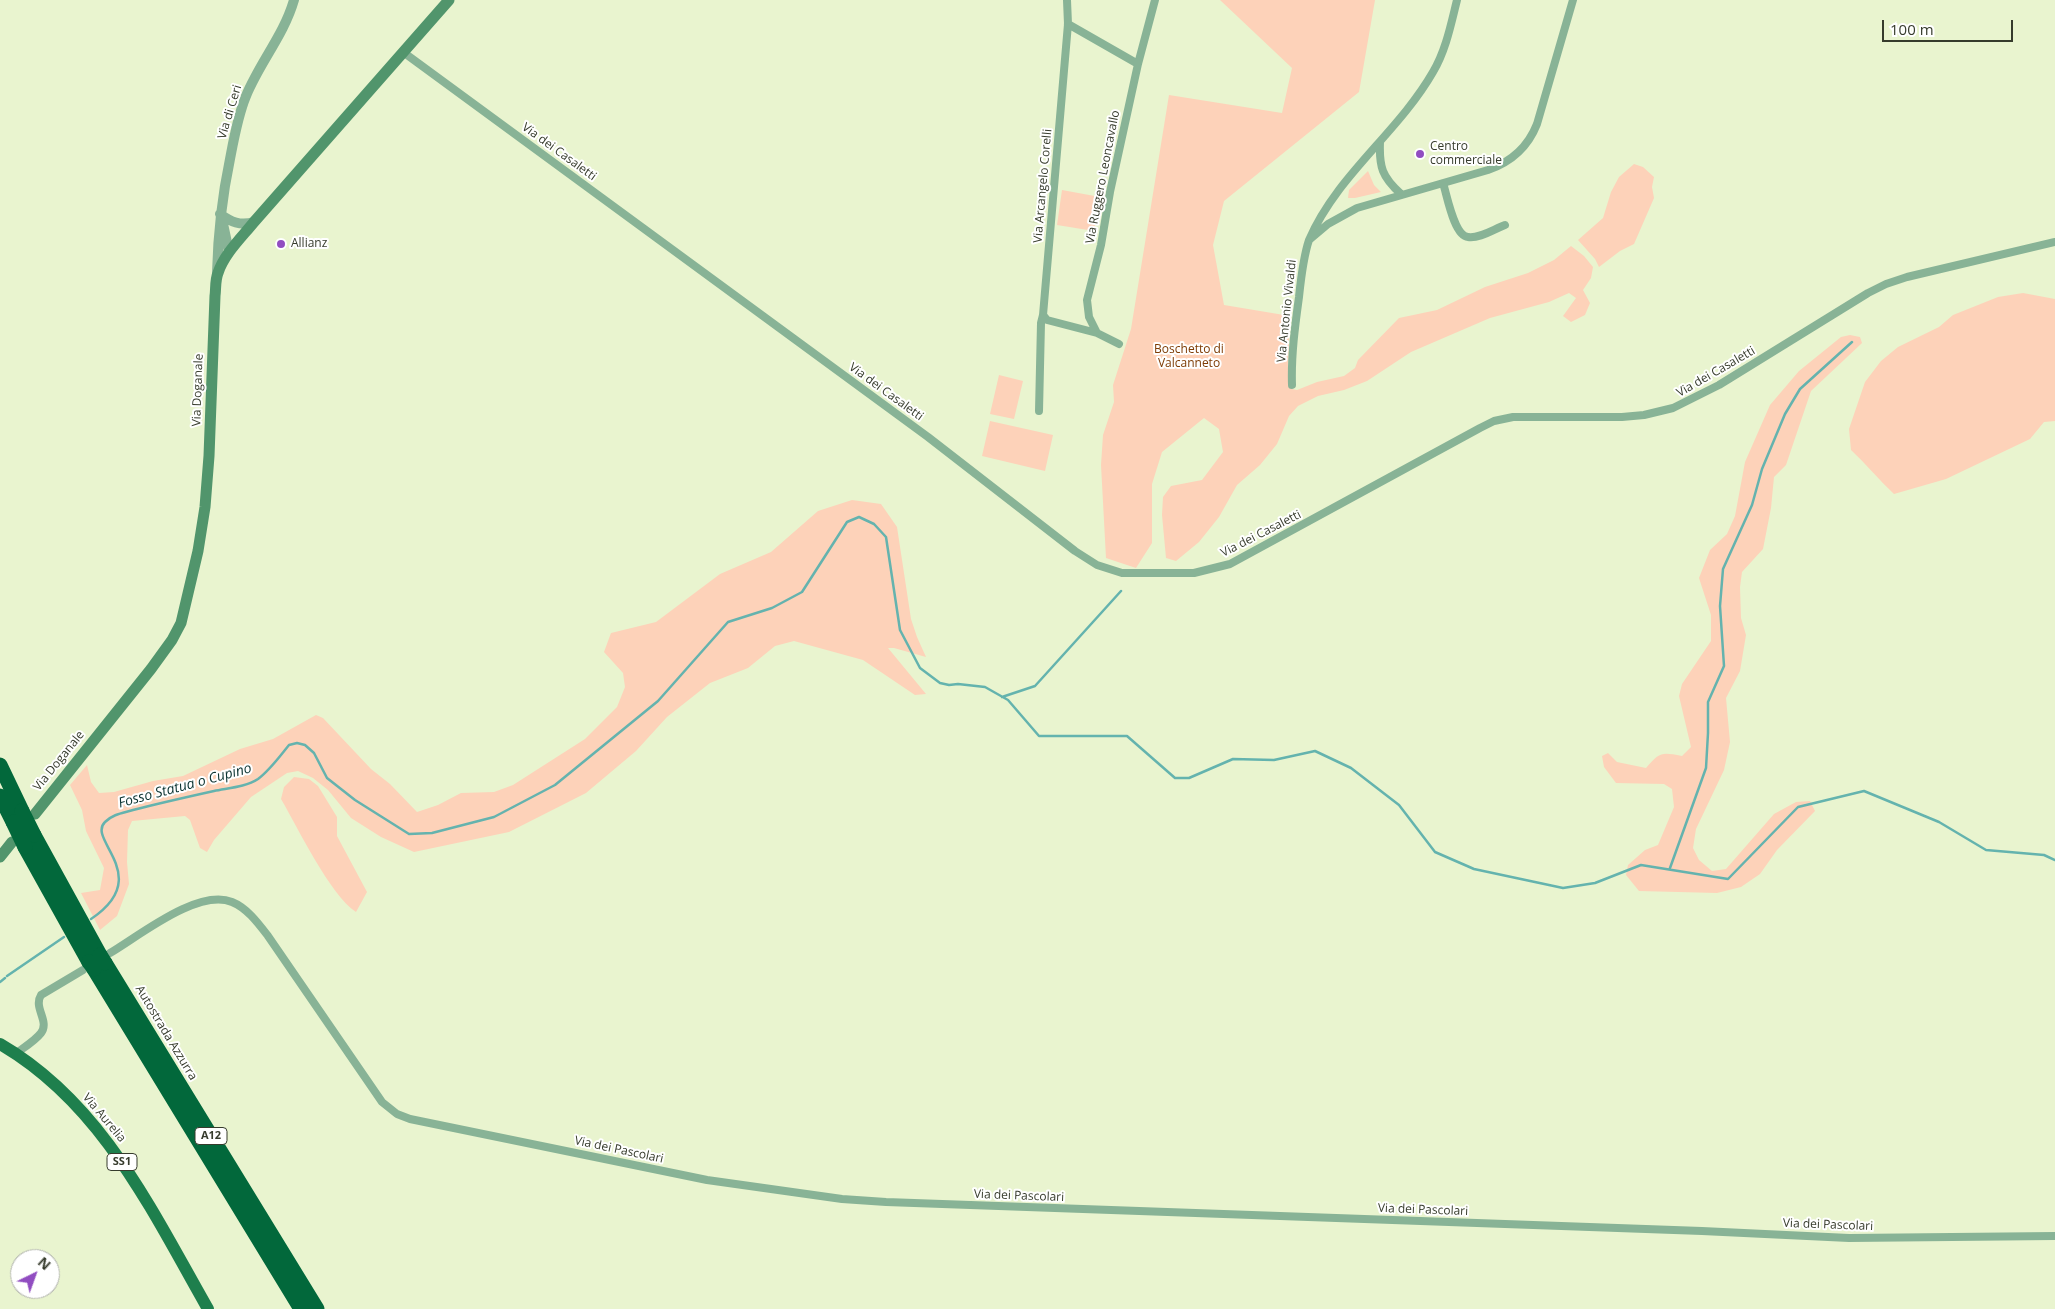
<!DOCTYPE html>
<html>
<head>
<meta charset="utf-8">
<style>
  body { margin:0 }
  #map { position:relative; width:2055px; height:1309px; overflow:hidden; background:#e9f4cf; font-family:"Open Sans",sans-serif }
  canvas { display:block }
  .north { position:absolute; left:10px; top:1249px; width:50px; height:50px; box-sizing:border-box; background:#fff; border:1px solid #afb1ab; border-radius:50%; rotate:42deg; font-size:14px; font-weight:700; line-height:20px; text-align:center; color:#363b2c }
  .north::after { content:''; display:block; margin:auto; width:18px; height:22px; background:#914dc1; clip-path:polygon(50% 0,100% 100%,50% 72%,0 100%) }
  .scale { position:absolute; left:1882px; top:20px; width:131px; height:22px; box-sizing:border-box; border:2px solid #363b2c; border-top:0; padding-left:6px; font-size:15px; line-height:18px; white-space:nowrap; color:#363b2c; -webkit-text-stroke:4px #fff; paint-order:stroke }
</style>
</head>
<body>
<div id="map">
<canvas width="2055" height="1309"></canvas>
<div class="north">N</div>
<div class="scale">100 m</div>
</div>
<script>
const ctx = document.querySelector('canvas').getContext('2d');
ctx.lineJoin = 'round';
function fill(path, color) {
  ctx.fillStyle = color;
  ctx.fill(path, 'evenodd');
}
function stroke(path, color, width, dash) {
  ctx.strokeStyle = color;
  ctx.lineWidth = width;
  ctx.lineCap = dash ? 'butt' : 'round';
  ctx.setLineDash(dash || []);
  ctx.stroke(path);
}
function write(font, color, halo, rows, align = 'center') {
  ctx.font = font + ' "Open Sans",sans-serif';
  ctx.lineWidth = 4;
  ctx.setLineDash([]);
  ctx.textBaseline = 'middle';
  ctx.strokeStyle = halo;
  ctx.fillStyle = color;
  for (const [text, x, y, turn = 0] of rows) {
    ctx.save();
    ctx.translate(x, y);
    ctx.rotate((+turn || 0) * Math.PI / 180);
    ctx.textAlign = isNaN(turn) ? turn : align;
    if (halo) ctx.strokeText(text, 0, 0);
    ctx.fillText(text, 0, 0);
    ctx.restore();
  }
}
const green = new Path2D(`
  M1220 0H1375L1359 92 1224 201 1213 245 1224 305 1290 316 1288 368 1292 389 1297 390 1317 382 1344 376 1355 368 1358 360 1399 318 1437 310 1485 287 1528 273 1554 260 1571 246 1584 256 1593 267 1591 278 1583 290 1590 303 1585 315 1571 322 1563 316 1576 298 1569 293 1549 302 1490 318 1411 352 1367 381 1344 390 1318 396 1298 406 1289 416 1277 444 1260 465 1237 485 1219 517 1199 542 1176 561 1166 558 1162 515 1163 497 1171 486 1202 480 1223 452 1219 429 1204 418 1162 452 1152 484V543L1136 568 1106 558 1101 465 1103 435 1114 402 1113 385 1131 329 1169 95 1282 113 1292 68Z
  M1634 164 1643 167 1654 177 1652 187 1654 198 1634 244 1620 251 1599 267 1595 259 1578 240 1603 218 1611 192 1619 177Z
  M1368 171 1374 185 1381 192 1355 198H1348L1349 190Z
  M1062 190 1100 197 1094 231 1057 225Z
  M2023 293 2055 299V421L2044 422 2030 439 1946 479 1894 494C1879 480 1866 464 1851 450L1849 429 1865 382 1881 361 1898 347 1939 327 1953 315 1998 297Z
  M1850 335 1860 337 1862 343 1811 391 1786 465 1774 477 1771 508 1763 549 1742 572 1740 587 1741 618 1746 635 1740 671 1726 698 1730 742 1724 770 1696 829 1693 848 1699 860 1712 871 1726 869 1774 814 1796 802 1810 801 1815 811 1777 850 1760 874 1741 887 1717 893 1639 891 1626 875 1628 865 1645 850 1658 845 1674 807 1672 789 1664 784 1616 783 1604 767 1602 756 1608 753 1617 762 1646 768C1660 752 1661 752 1682 756L1691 747 1679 696 1682 684 1711 641V615L1699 578 1710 550 1727 534 1735 516 1745 462 1770 405 1799 371 1841 337Z
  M999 375 1023 381 1014 419 990 414Z
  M990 421 1053 435 1045 471 982 456Z
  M852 500 881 504 897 527 911 619 917 637 926 657 894 648H888L926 694 915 695 863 660 794 641 775 646 748 668 710 683 667 717 636 751 586 793 509 832 414 852 381 837 351 818 328 790 313 778 298 771 287 773 251 797 214 840 207 852 200 848 190 820 185 816 132 821 128 830 127 862 129 884 117 916 100 930 81 893 100 890 104 868 86 831 82 810 70 785 87 765 91 782 99 793 114 792 153 781 183 776 240 749 273 739 316 715 323 718 371 769 390 784 417 812 438 805 461 793 494 792 513 785 585 739 617 707 625 687 623 673 604 652 611 633 656 622 720 574 771 552 818 511Z
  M294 777 309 779 318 786 337 817V836L367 892 356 912C330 895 298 828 281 799L284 787Z`);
const stream = new Path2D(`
  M1002 697 1035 686 1121 591
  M1670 868 1706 768 1708 733V702L1724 666 1720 606 1723 569 1752 505 1762 469 1785 414 1800 389 1852 342
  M91 919C155 876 86 840 105 822 113 814 123 813 133 810 160 803 187 797 214 791 228 788 246 787 258 779 270 770 280 756 289 745L297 743 305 745 314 753 327 778 355 800 409 834 432 833 494 817 555 785 658 701 728 622 772 608 802 592 847 522 859 517 874 524 886 537 900 630 920 668 940 683 949 685 958 684 985 687 1008 700 1039 736H1127L1175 778H1189L1233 759 1274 760 1315 751 1351 768 1399 805 1435 852 1474 869 1563 888 1595 883 1641 865 1728 879 1798 807 1864 791 1939 822 1986 850 2044 855 2055 860
  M7 976 64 937
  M0 982 5 978`);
const minor = new Path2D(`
  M1067 0 1068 24 1043 315 1047 320 1097 333
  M1457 0C1451 24 1446 50 1433 72 1398 133 1337 175 1309 240L1328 224 1357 208 1488 170C1511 162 1528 147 1537 124L1573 0
  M1068 24 1138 64
  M403 52 928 437 1075 551 1097 565 1122 573H1194L1230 564 1480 428 1494 421 1513 417H1622L1644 415 1673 408 1719 385 1868 293 1886 284 1907 277 2055 242
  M1380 142C1379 167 1382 177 1401 194
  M1443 183C1447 195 1454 236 1468 237 1479 239 1494 229 1505 225
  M1119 344 1097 333 1089 317 1087 300 1101 245 1110 192 1138 64 1155 0
  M1292 385C1291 356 1295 326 1299 297 1301 278 1303 258 1309 240
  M1039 411 1041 323 1043 315
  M110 953C139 936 198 888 232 902 247 908 258 923 268 936L382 1102 397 1114 410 1119 707 1180 842 1199 886 1202 1702 1231 1849 1238 2055 1236
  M15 1054C23 1048 35 1041 41 1033 50 1021 33 1008 41 995L83 970`);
const tertiary = new Path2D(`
  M220 214C231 222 240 226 254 222
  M222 219 229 252
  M217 273C218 234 222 197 230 159 234 138 238 115 246 96 260 62 284 35 294 0`);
const secondary = new Path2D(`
  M35 814 151 669 172 640 181 623 198 551 205 507 209 456 215 296C216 289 215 280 218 273 224 254 242 237 254 222L449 0
  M0 857 12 842`);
const primary = new Path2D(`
  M0 1044C102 1103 152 1211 208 1309`);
const motorway = new Path2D(`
  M0 765 22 811
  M0 796 13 822
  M34 835 100 955
  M25 847 89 962
  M105 963 317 1309
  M94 969 301 1309`);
const motorwayBridge = new Path2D(`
  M22 811 34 835
  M13 822 25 847
  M100 955 105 963
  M89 962 94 969`);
const markers = [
  [1420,154,5,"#914dc1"],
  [281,244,5,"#914dc1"]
];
const shields = [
  [211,1136,32],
  [122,1162,30]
];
const shieldNames = [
  ["A12",211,1136],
  ["SS1",122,1162]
];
const streetNames = [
  ["Via di Ceri",230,112,-73],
  ["Via dei Casaletti",559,152,36],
  ["Via Ruggero Leoncavallo",1103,177,-79],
  ["Via Arcangelo Corelli",1043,186,-85],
  ["Via Antonio Vivaldi",1287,311,-84],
  ["Via dei Casaletti",1716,372,-30],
  ["Via Doganale",198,390,-88],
  ["Via dei Casaletti",886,392,36],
  ["Via dei Casaletti",1261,534,-27],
  ["Via Doganale",59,761,-51],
  ["Autostrada Azzurra",166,1033,59],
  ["Via Aurelia",104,1118,50],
  ["Via dei Pascolari",619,1150,12],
  ["Via dei Pascolari",1019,1196,2],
  ["Via dei Pascolari",1423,1210,2],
  ["Via dei Pascolari",1828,1225,2]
];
const poiNames = [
  ["Centro",1430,147],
  ["commerciale",1430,161],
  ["Allianz",291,244]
];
const parkNames = [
  ["Boschetto di",1189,350],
  ["Valcanneto",1189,364]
];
const waterNames = [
  ["Fosso Statua o Cupino",185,786,-15]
];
fill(green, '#fdd2b9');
stroke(stream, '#64b3ae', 2.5);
stroke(minor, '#88b396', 8);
stroke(tertiary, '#88b396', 10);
stroke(secondary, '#51956c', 11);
stroke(primary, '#1e7f4d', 12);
stroke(motorway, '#02683b', 15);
stroke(motorwayBridge, '#02683b', 15);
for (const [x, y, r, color] of markers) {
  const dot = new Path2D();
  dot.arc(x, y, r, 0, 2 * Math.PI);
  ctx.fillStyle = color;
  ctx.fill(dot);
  stroke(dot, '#fff', 2);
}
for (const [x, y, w] of shields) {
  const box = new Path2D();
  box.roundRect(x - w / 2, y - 8.5, w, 17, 4);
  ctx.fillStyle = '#fff';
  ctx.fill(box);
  stroke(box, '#363b2c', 1);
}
write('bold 11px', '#363b2c', null, shieldNames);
write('12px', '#363b2c', '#fff', streetNames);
write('12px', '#363b2c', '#fff', poiNames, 'left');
write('12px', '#7d3b03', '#fff', parkNames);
write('italic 14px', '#0b3331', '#fff', waterNames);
</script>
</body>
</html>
